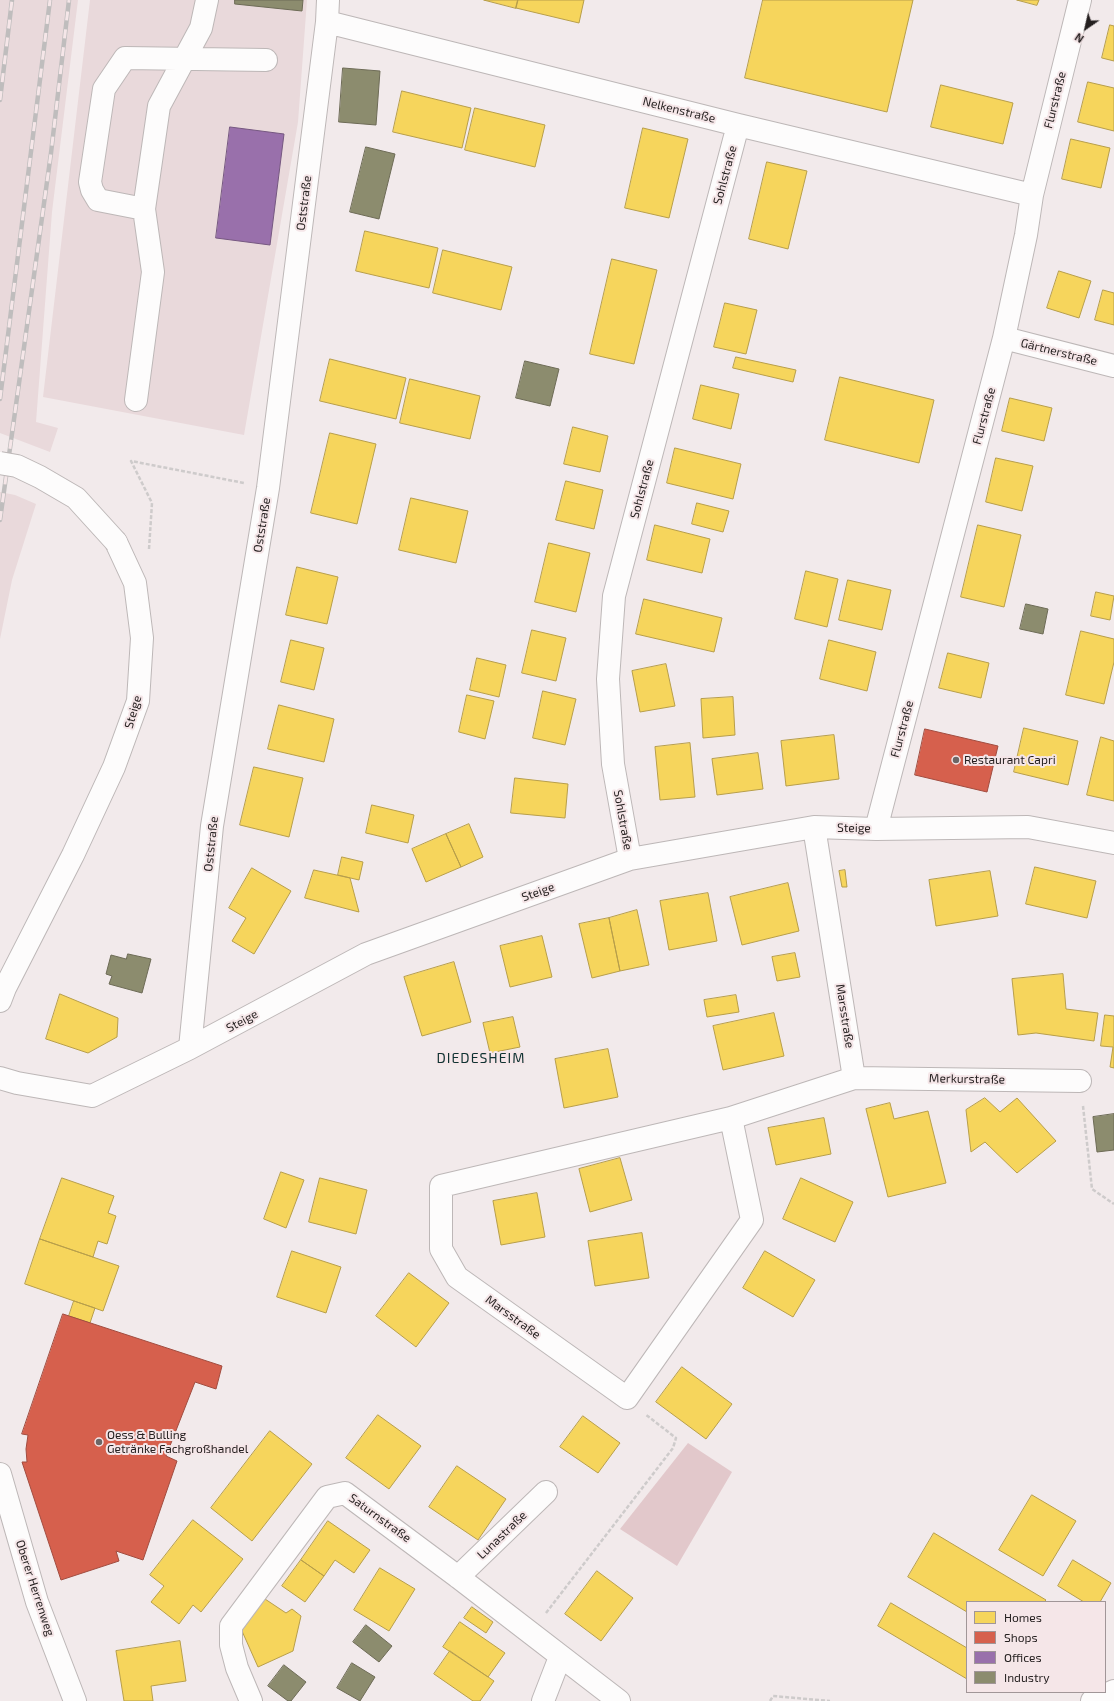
<!DOCTYPE html>
<html>
<head>
<meta charset="utf-8">
<style>
  body { margin:0 }
  #map { position:relative; width:1114px; height:1701px; overflow:hidden; background:#f2eaeb; font-family:"Exo 2",sans-serif }
  canvas { display:block }
  .legend { position:absolute; left:966px; top:1601px; width:140px; height:92px; box-sizing:border-box; background:#f5e6e8; border:1px solid #a19698; margin:0; padding:5px 7px; list-style:none; font-size:12px; color:#241f1f }
  .legend li { display:flex; align-items:center; gap:8px; height:20px }
  .legend b { width:20px; border:1px solid #a19698 }
  .north { position:absolute; left:1066px; top:8px; width:40px; height:40px; -webkit-text-stroke:3px #f5e6e8; paint-order:stroke; rotate:214deg; font-size:11px; font-weight:700; line-height:16px; text-align:center; color:#241f1f }
  .north::after { content:''; display:block; margin:auto; width:14px; height:18px; background:#241f1f; clip-path:polygon(50% 0,100% 100%,50% 72%,0 100%) }
</style>
</head>
<body>
<div id="map">
<canvas width="1114" height="1701"></canvas>
<ul class="legend">
<li><b style="height:11px;background:#f6d55c"></b>Homes</li>
<li><b style="height:11px;background:#d6604d"></b>Shops</li>
<li><b style="height:11px;background:#9970ab"></b>Offices</li>
<li><b style="height:11px;background:#8c8c6e"></b>Industry</li>
</ul>
<div class="north">N</div>
</div>
<script>
const ctx = document.querySelector('canvas').getContext('2d');
ctx.lineJoin = 'round';
function fill(path, color) {
  ctx.fillStyle = color;
  ctx.fill(path, 'evenodd');
}
function stroke(path, color, width, dash) {
  ctx.strokeStyle = color;
  ctx.lineWidth = width;
  ctx.lineCap = dash ? 'butt' : 'round';
  ctx.setLineDash(dash || []);
  ctx.stroke(path);
}
function write(font, color, halo, rows, align = 'center') {
  ctx.font = font + ' "Exo 2",sans-serif';
  ctx.lineWidth = 4;
  ctx.setLineDash([]);
  ctx.textBaseline = 'middle';
  ctx.strokeStyle = halo;
  ctx.fillStyle = color;
  for (const [text, x, y, turn = 0] of rows) {
    ctx.save();
    ctx.translate(x, y);
    ctx.rotate((+turn || 0) * Math.PI / 180);
    ctx.textAlign = isNaN(turn) ? turn : align;
    if (halo) ctx.strokeText(text, 0, 0);
    ctx.fillText(text, 0, 0);
    ctx.restore();
  }
}
const built = new Path2D(`
  M0 0H78L52 212 36 422 58 428 50 452 0 433Z
  M90 0H307L298 122 244 435 43 397Z
  M0 492 15 495 36 504 12 580 0 639Z`);
const green = new Path2D(`
  M688 1443 732 1472 677 1566 620 1529Z`);
const homes = new Path2D(`
  M484 0H518L516 8Z
  M518 0H584L579 23 516 8Z
  M763 0H913L887 112 745 78Z
  M1017 0H1039L1037 5Z
  M1110 25 1114 26V61L1102 58Z
  M1088 82 1114 88V131L1078 122Z
  M941 85 1013 103 1003 144 931 127Z
  M402 91 471 108 462 148 393 132Z
  M475 108 545 125 535 167 465 150Z
  M643 128 688 139 669 218 625 208Z
  M1071 139 1110 148 1101 188 1062 179Z
  M767 162 807 171 788 249 749 239Z
  M365 231 438 248 429 288 356 271Z
  M443 250 512 267 501 310 433 293Z
  M612 259 657 270 634 364 590 354Z
  M1059 271 1091 281 1079 318 1047 308Z
  M1103 290 1114 293V325L1095 320Z
  M725 303 757 310 746 354 714 347Z
  M736 357 796 370 793 382 733 368Z
  M330 359 406 378 396 419 320 401Z
  M840 377 934 400 919 463 825 440Z
  M410 379 480 396 470 439 400 423Z
  M701 385 739 394 731 429 693 419Z
  M1010 398 1052 408 1044 441 1002 431Z
  M573 427 608 436 600 472 564 464Z
  M330 433 376 444 357 524 311 513Z
  M675 448 741 464 733 499 667 483Z
  M996 458 1033 466 1022 511 986 502Z
  M566 481 603 490 594 529 556 520Z
  M411 498 468 511 456 563 399 550Z
  M697 503 729 511 723 532 692 524Z
  M655 525 710 539 702 573 647 560Z
  M978 525 1021 535 1004 607 961 597Z
  M549 543 590 553 576 612 535 602Z
  M297 567 338 577 327 624 286 615Z
  M806 571 838 579 827 627 795 619Z
  M848 580 891 590 882 630 839 620Z
  M1096 592 1114 596 1110 620 1091 616Z
  M644 599 722 618 714 652 636 634Z
  M532 630 566 638 556 681 522 673Z
  M1081 631 1114 639V662L1104 704 1066 695Z
  M291 640 324 648 314 690 281 682Z
  M829 640 876 652 867 691 820 679Z
  M948 653 989 663 981 698 939 688Z
  M477 658 506 665 499 697 470 690Z
  M666 664 675 706 640 712 632 671Z
  M543 691 576 699 565 745 533 738Z
  M467 695 494 701 485 739 459 732Z
  M733 697 735 735 703 738 701 699Z
  M279 705 334 719 324 762 268 749Z
  M1024 728 1078 741 1068 785 1014 772Z
  M834 735 839 779 786 786 781 741Z
  M1101 737 1114 741V801L1087 795Z
  M690 743 695 797 660 800 655 747Z
  M758 753 763 789 717 795 712 759Z
  M254 767 303 778 289 837 240 825Z
  M515 778 568 784 565 818 511 813Z
  M372 805 414 815 408 843 366 833Z
  M469 824 483 857 461 867 446 834Z
  M446 834 461 867 426 882 412 849Z
  M342 857 363 862 359 880 338 875Z
  M1035 867 1096 881 1087 918 1026 904Z
  M252 868 291 891 254 954 232 941 246 918 229 908Z
  M314 870 350 878 359 912 305 898Z
  M845 870 847 887H842L839 871Z
  M990 871 998 916 936 926 929 880Z
  M788 883 799 931 742 945 730 897Z
  M708 893 717 941 669 950 660 901Z
  M637 910 649 965 620 971 609 918Z
  M609 918 620 971 592 978 579 924Z
  M542 936 552 977 510 987 500 946Z
  M795 953 800 977 777 981 772 957Z
  M454 962 471 1022 422 1036 404 977Z
  M1063 974 1066 1009 1098 1013 1094 1041 1036 1033 1018 1035 1012 979Z
  M60 994 118 1018 117 1037 88 1053 46 1039Z
  M736 995 739 1012 707 1017 704 1000Z
  M774 1013 784 1056 723 1070 713 1026Z
  M1105 1015 1114 1016V1068L1110 1067 1113 1047 1101 1046Z
  M513 1017 520 1047 490 1053 483 1023Z
  M608 1049 618 1097 564 1108 555 1059Z
  M985 1098 1000 1112 1017 1098 1056 1141 1017 1173 985 1142 971 1152 966 1110Z
  M890 1103 894 1119 928 1111 946 1183 888 1197 866 1109Z
  M824 1118 831 1154 776 1165 768 1128Z
  M620 1158 632 1200 590 1212 579 1169Z
  M281 1172 304 1180 286 1228 264 1219Z
  M62 1178 114 1196 108 1213 116 1216 107 1244 98 1241 93 1257 40 1239Z
  M320 1178 367 1190 356 1234 309 1222Z
  M801 1178 853 1202 835 1242 783 1219Z
  M537 1193 545 1237 501 1245 493 1201Z
  M642 1233 649 1278 595 1286 588 1241Z
  M40 1239 119 1266 103 1311 25 1284Z
  M292 1251 341 1267 326 1313 277 1297Z
  M765 1251 815 1280 793 1317 743 1288Z
  M409 1273 449 1303 416 1347 376 1316Z
  M74 1301 95 1308 90 1323 69 1316Z
  M682 1367 732 1404 706 1439 656 1402Z
  M378 1415 421 1446 389 1489 346 1458Z
  M583 1416 620 1443 598 1473 560 1447Z
  M270 1431 312 1464 252 1541 211 1508Z
  M457 1466 506 1499 478 1540 429 1507Z
  M1032 1495 1076 1521 1043 1576 999 1550Z
  M193 1520 243 1559 201 1612 193 1605 179 1624 151 1602 164 1586 150 1575Z
  M328 1521 370 1550 354 1573 335 1560 324 1576 301 1560Z
  M934 1533 1046 1600 1044 1602H967V1612L908 1577Z
  M301 1560 324 1576 305 1602 282 1586Z
  M1073 1560 1111 1583 1100 1602H1084L1058 1586Z
  M380 1568 415 1589 389 1631 354 1610Z
  M597 1571 633 1598 601 1641 565 1614Z
  M265 1599 286 1613 292 1609 301 1616 293 1651 258 1667 242 1631Z
  M891 1603 967 1648V1679L878 1626Z
  M472 1607 493 1622 486 1633 464 1618Z
  M460 1622 505 1653 488 1677 443 1647Z
  M180 1641 186 1681 151 1686 153 1701H124L116 1651Z
  M450 1651 494 1681 480 1701H473L434 1674Z`);
const shops = new Path2D(`
  M925 729 998 746 987 792 915 775Z
  M63 1314 222 1366 216 1389 195 1382 166 1456 177 1461 143 1560 116 1551 119 1561 61 1580 22 1462H27L26 1449 28 1435 22 1434Z`);
const offices = new Path2D(`
  M230 127 284 134 270 245 216 238Z`);
const industry = new Path2D(`
  M235 0H303L302 11 235 4Z
  M343 68 380 71 376 125 339 122Z
  M366 147 395 154 379 219 350 212Z
  M525 361 559 369 550 406 516 398Z
  M1026 604 1048 609 1043 634 1020 629Z
  M128 954 151 959 142 993 109 984 112 976 106 974 111 955 126 959Z
  M1114 1114V1150L1097 1152 1093 1117Z
  M366 1625 392 1646 379 1662 353 1642Z
  M352 1663 375 1677 360 1701 337 1688Z
  M284 1665 306 1682 291 1701H288L268 1686Z`);
const path = new Path2D(`
  M149 549 152 503 131 461 244 483
  M1083 1106 1092 1189 1114 1204
  M546 1613 673 1448 676 1438 645 1414
  M770 1701 773 1696 830 1701`);
const minor = new Path2D(`
  M327 22 738 125 1032 195
  M144 209 98 200 92 190 90 182 104 89 125 58 266 60
  M1004 338 1114 366
  M136 400 153 272 144 209 159 106 201 28 207 0
  M876 829 1004 338 1026 235 1032 195 1080 0
  M630 859 613 764 608 679 614 596 738 125
  M0 1001 5 988 73 855 114 767 138 701 142 638 135 583 116 542
  M190 1048 212 826 268 488 327 22 328 0
  M0 1078 17 1083 92 1096 190 1048 366 954 630 859 814 827 876 829 1028 827 1114 843
  M854 1078 1080 1081
  M731 1118 752 1220 627 1398 457 1277 441 1249V1186L731 1118 854 1078 814 827
  M0 1474 37 1602 75 1701
  M458 1577 546 1492
  M251 1701 237 1668 231 1645V1626L327 1497 345 1493 458 1577 619 1701
  M543 1701 560 1657
  M1092 1701 1114 1691`);
const rail = new Path2D(`
  M0 100 12 0
  M0 399 50 0
  M0 520 51 153 69 0`);
const minorBridge = new Path2D(`
  M0 463 17 466 40 477 76 498 116 542`);
const markers = [
  [956,760,4,"#6c6666"],
  [99,1442,4,"#6c6666"]
];
const streetNames = [
  ["Flurstraße",1055,100,-76],
  ["Nelkenstraße",679,110,14],
  ["Sohlstraße",725,175,-75],
  ["Oststraße",304,203,-83],
  ["Gärtnerstraße",1059,352,14],
  ["Flurstraße",984,416,-75],
  ["Sohlstraße",642,489,-75],
  ["Oststraße",262,525,-81],
  ["Steige",133,712,-74],
  ["Flurstraße",902,729,-75],
  ["Sohlstraße",623,820,80],
  ["Steige",854,828,1],
  ["Oststraße",211,844,-84],
  ["Steige",538,892,-20],
  ["Marsstraße",845,1016,81],
  ["Steige",242,1021,-28],
  ["Merkurstraße",967,1079,1],
  ["Marsstraße",513,1317,36],
  ["Saturnstraße",380,1518,36],
  ["Lunastraße",502,1535,-44],
  ["Oberer Herrenweg",35,1588,72]
];
const poiNames = [
  ["Restaurant Capri",964,760],
  ["Oess & Bulling",107,1435],
  ["Getränke Fachgroßhandel",107,1449]
];
const quarterNames = [
  ["DIEDESHEIM",481,1058]
];
fill(built, '#e9d9db');
fill(green, '#e2c8cb');
fill(homes, '#f6d55c');
stroke(homes, '#b79e4a', 1);
fill(shops, '#d6604d');
stroke(shops, '#a14c3f', 1);
fill(offices, '#9970ab');
stroke(offices, '#765881', 1);
fill(industry, '#8c8c6e');
stroke(industry, '#6d6b56', 1);
stroke(minor, '#bdb7b7', 24);
stroke(path, '#cecbcb', 2.5, [4, 2]);
stroke(minor, '#fdfcfc', 22);
stroke(rail, '#bfbdbd', 4.5);
stroke(rail, '#f5e6e8', 3, [9]);
stroke(minorBridge, '#bdb7b7', 24, []);
stroke(minorBridge, '#fdfcfc', 22);
for (const [x, y, r, color] of markers) {
  const dot = new Path2D();
  dot.arc(x, y, r, 0, 2 * Math.PI);
  ctx.fillStyle = color;
  ctx.fill(dot);
  stroke(dot, '#f5e6e8', 1.5);
}
write('12px', '#241f1f', '#f5e6e8', streetNames);
write('12px', '#241f1f', '#f5e6e8', poiNames, 'left');
ctx.letterSpacing = '1px';
write('14px', '#0f3231', '#f5e6e8', quarterNames);
ctx.letterSpacing = '0px';
</script>
</body>
</html>
